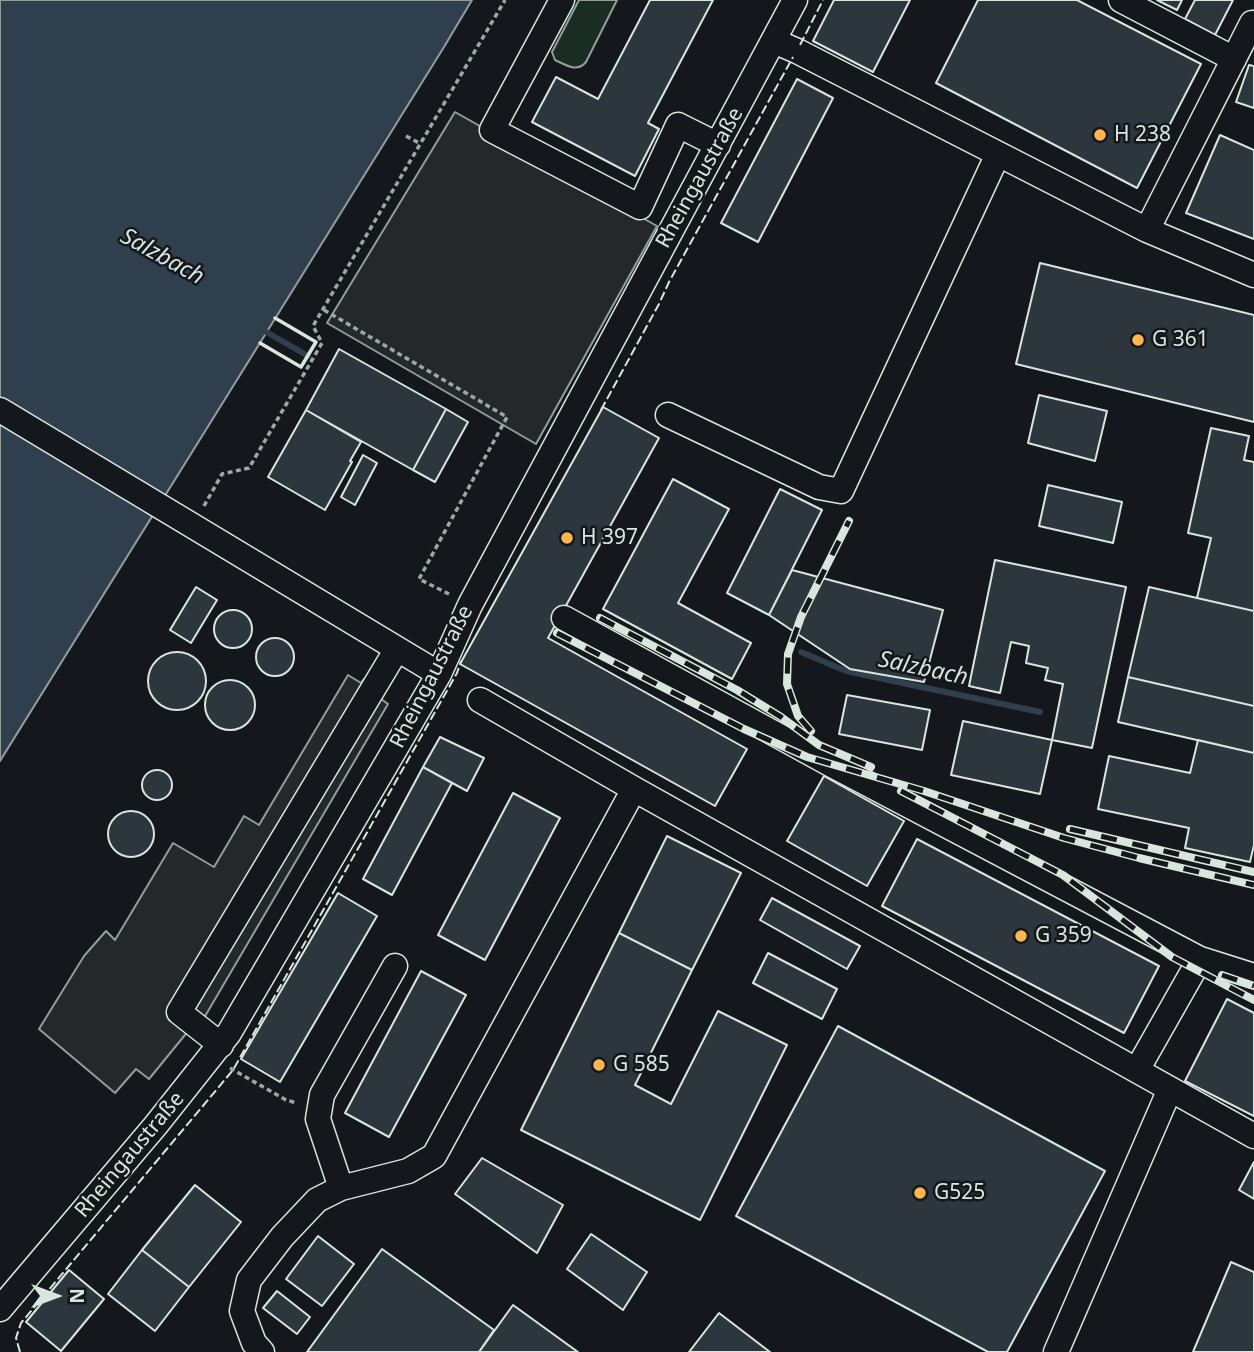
<!DOCTYPE html>
<html>
<head>
<meta charset="utf-8">
<style>
  body { margin:0 }
  #map { position:relative; width:1254px; height:1352px; overflow:hidden; background:#14181c; font-family:"Noto Sans",sans-serif }
  canvas { display:block }
  .north { position:absolute; left:21px; top:1261px; width:70px; height:70px; -webkit-text-stroke:5px #14181c; paint-order:stroke; rotate:90deg; font-size:19px; font-weight:700; line-height:28px; text-align:center; color:#d8e6dc }
  .north::after { content:''; display:block; margin:auto; width:24px; height:32px; background:#d8e6dc; clip-path:polygon(50% 0,100% 100%,50% 72%,0 100%) }
</style>
</head>
<body>
<div id="map">
<canvas width="1254" height="1352"></canvas>
<div class="north">N</div>
</div>
<script>
const ctx = document.querySelector('canvas').getContext('2d');
ctx.lineJoin = 'round';
function fill(path, color) {
  ctx.fillStyle = color;
  ctx.fill(path, 'evenodd');
}
function stroke(path, color, width, dash) {
  ctx.strokeStyle = color;
  ctx.lineWidth = width;
  ctx.lineCap = dash ? 'butt' : 'round';
  ctx.setLineDash(dash || []);
  ctx.stroke(path);
}
function write(font, color, halo, rows, align = 'center') {
  ctx.font = font + ' "Noto Sans",sans-serif';
  ctx.lineWidth = 5;
  ctx.setLineDash([]);
  ctx.textBaseline = 'middle';
  ctx.strokeStyle = halo;
  ctx.fillStyle = color;
  for (const [text, x, y, turn = 0] of rows) {
    ctx.save();
    ctx.translate(x, y);
    ctx.rotate((+turn || 0) * Math.PI / 180);
    ctx.textAlign = isNaN(turn) ? turn : align;
    if (halo) ctx.strokeText(text, 0, 0);
    ctx.fillText(text, 0, 0);
    ctx.restore();
  }
}
const green = new Path2D(`
  M579 0H617L586 62C577 73 566 65 555 60L552 52Z`);
const parking = new Path2D(`
  M455 112 657 226 536 444 327 323Z
  M348 675 361 683 364 679 383 691 381 699 388 704 204 1018 189 1030 149 1079 136 1069 115 1093 39 1029 84 956 106 931 115 940 173 843 214 867 244 816 259 825Z`);
const water = new Path2D(`
  M0 0H472L444 47 0 761Z`);
const stream = new Path2D(`
  M261 329 308 356
  M801 652 846 671 1040 712`);
const building = new Path2D(`
  M650 0H713L648 123 659 129 635 176 532 122 556 77 598 99Z
  M834 0H910L873 72 813 41Z
  M978 0H1077L1201 64 1137 188 936 83Z
  M1157 0H1182L1177 10Z
  M1195 0H1233L1215 35 1185 19Z
  M1249 65 1254 66V108L1236 102Z
  M797 79 833 98 758 242 721 223Z
  M1220 135 1254 150V239L1186 213Z
  M1040 263 1254 315V422L1016 364Z
  M339 349 446 409 413 470 306 410Z
  M1039 395 1107 411 1095 461 1028 443Z
  M603 407 659 438 548 638 747 749 715 806 460 664Z
  M446 409 468 422 435 482 413 470Z
  M306 410 361 442 350 461 352 462 325 510 268 477Z
  M1211 428 1249 436 1244 460 1254 462V611L1197 598 1211 538 1188 533Z
  M363 455 377 463 355 505 341 497Z
  M673 479 729 509 678 603 751 643 732 679 603 609Z
  M1048 485 1122 502 1113 543 1039 526Z
  M780 489 822 510 769 615 727 593Z
  M995 560 1126 587 1092 748 1052 740 1063 684 1045 680 1048 668 1026 663 1029 646 1011 642 1000 693 969 686Z
  M792 570 943 610 924 682 850 669 769 615Z
  M196 587 217 600 191 643 170 630Z
  M1149 587 1254 611V706L1128 677Z
  M214 629a19 19 0 1 1 38 0a19 19 0 1 1-38 0Z
  M256 657a19 19 0 1 1 38 0a19 19 0 1 1-38 0Z
  M148 681a29 29 0 1 1 58 0a29 29 0 1 1-58 0Z
  M1128 677 1254 706V753L1118 722Z
  M205 705a25 25 0 1 1 50 0a25 25 0 1 1-50 0Z
  M847 695 930 710 922 750 839 734Z
  M963 721 1052 740 1040 794 951 775Z
  M440 737 484 758 467 791 423 767Z
  M1198 740 1254 753V845L1250 862 1185 848 1189 828 1098 809 1109 756 1190 773Z
  M423 767 452 783 392 895 363 879Z
  M142 785a15 15 0 1 1 30 0a15 15 0 1 1-30 0Z
  M824 776 904 821 867 886 787 841Z
  M513 793 560 818 485 960 438 935Z
  M108 834a23 23 0 1 1 46 0a23 23 0 1 1-46 0Z
  M667 836 741 873 692 970 619 933Z
  M917 839 1159 966 1124 1033 882 906Z
  M338 893 377 916 280 1082 241 1059Z
  M772 898 860 946 847 969 760 920Z
  M619 933 692 970 635 1085 671 1104 718 1011 787 1045 700 1220 521 1130Z
  M768 953 837 989 822 1019 753 983Z
  M421 971 466 995 389 1137 345 1113Z
  M1227 999 1254 1013V1116L1185 1081Z
  M838 1026 1105 1171 1007 1352H988L736 1216Z
  M482 1158 563 1205 537 1253 455 1194Z
  M1254 1162V1199L1239 1190Z
  M195 1185 241 1222 189 1287 142 1250Z
  M591 1234 647 1272 623 1310 567 1269Z
  M318 1236 354 1264 322 1306 286 1279Z
  M382 1249 494 1330 479 1352H307Z
  M142 1250 189 1287 155 1331 108 1294Z
  M1231 1262 1254 1272V1352H1193Z
  M69 1270 104 1299 61 1351 26 1322Z
  M277 1291 310 1317 297 1334 263 1308Z
  M513 1305 578 1352H479Z
  M719 1313 770 1352H689Z`);
const path = new Path2D(`
  M406 136 421 144
  M324 310 507 417 419 579 449 594
  M204 506 222 474 249 468 322 343 313 326 505 0
  M230 1068 286 1100 297 1103`);
const minor = new Path2D(`
  M562 0 492 130 640 207 678 125 718 145
  M1121 0 1234 59
  M1252 23 1147 230 1254 275
  M774 41 797 51 1147 230
  M0 410 439 674
  M668 415 819 487 841 491 998 154
  M564 618 830 764 1200 959 1254 976
  M480 700 634 789 1254 1136
  M221 1045 179 1012 397 649
  M1137 1070 1200 959
  M341 1188 318 1119 322 1095 395 966
  M0 1309 156 1125 229 1033 439 674 470 605 795 0
  M262 1352 254 1343 242 1311 249 1280 282 1237 317 1200 341 1188 408 1171 434 1156 634 789
  M1056 1352 1170 1089`);
const rail = new Path2D(`
  M600 618 737 690 781 717 819 745 871 767
  M557 633 744 729 807 757 924 791 1064 838 1139 858 1254 885
  M811 731 798 716 787 684 788 654 801 617 849 521
  M901 791 1063 875 1172 957 1254 1000
  M1070 829 1254 872
  M1222 975 1254 986`);
const fence = new Path2D(`
  M800 45 823 0
  M601 410 659 304 669 282 793 57
  M20 1352 16 1338 21 1323 233 1070 457 673 461 661`);
const wall = new Path2D(`
  M260 343 301 367 316 342 275 318`);
const markers = [
  [1100,135,7,"#ffb74d"],
  [1138,340,7,"#ffb74d"],
  [567,538,7,"#ffb74d"],
  [1021,936,7,"#ffb74d"],
  [599,1065,7,"#ffb74d"],
  [920,1193,7,"#ffb74d"]
];
const poiNames = [
  ["H 238",1114,135],
  ["G 361",1152,340],
  ["H 397",581,538],
  ["G 359",1035,936],
  ["G 585",613,1065],
  ["G525",934,1193]
];
const streetNames = [
  ["Rheingaustraße",700,178,-61],
  ["Rheingaustraße",432,677,-63],
  ["Rheingaustraße",130,1155,-50]
];
const waterNames = [
  ["Salzbach",162,257,29],
  ["Salzbach",923,669,12]
];
fill(green, '#1a2d24');
stroke(green, '#939e99', 2);
fill(parking, '#24282b');
stroke(parking, '#939e99', 2);
fill(water, '#2f3f4d');
stroke(water, '#939e99', 2);
stroke(stream, '#2f3f4d', 6);
fill(building, '#2c363c');
stroke(building, '#d8e6dc', 2);
stroke(minor, '#d8e6dc', 27);
stroke(path, '#9da8a2', 3.5, [5, 3.5]);
stroke(minor, '#14181c', 24);
stroke(rail, '#d8e6dc', 8);
stroke(rail, '#14181c', 5, [16]);
stroke(fence, '#d8e6dc', 2, [9, 3.5]);
stroke(wall, '#d8e6dc', 3.5);
for (const [x, y, r, color] of markers) {
  const dot = new Path2D();
  dot.arc(x, y, r, 0, 2 * Math.PI);
  ctx.fillStyle = color;
  ctx.fill(dot);
  stroke(dot, '#14181c', 2.5);
}
write('21px', '#d8e6dc', '#14181c', poiNames, 'left');
write('21px', '#d8e6dc', '#14181c', streetNames);
write('italic 23px', '#d8e6dc', '#14181c', waterNames);
</script>
</body>
</html>
